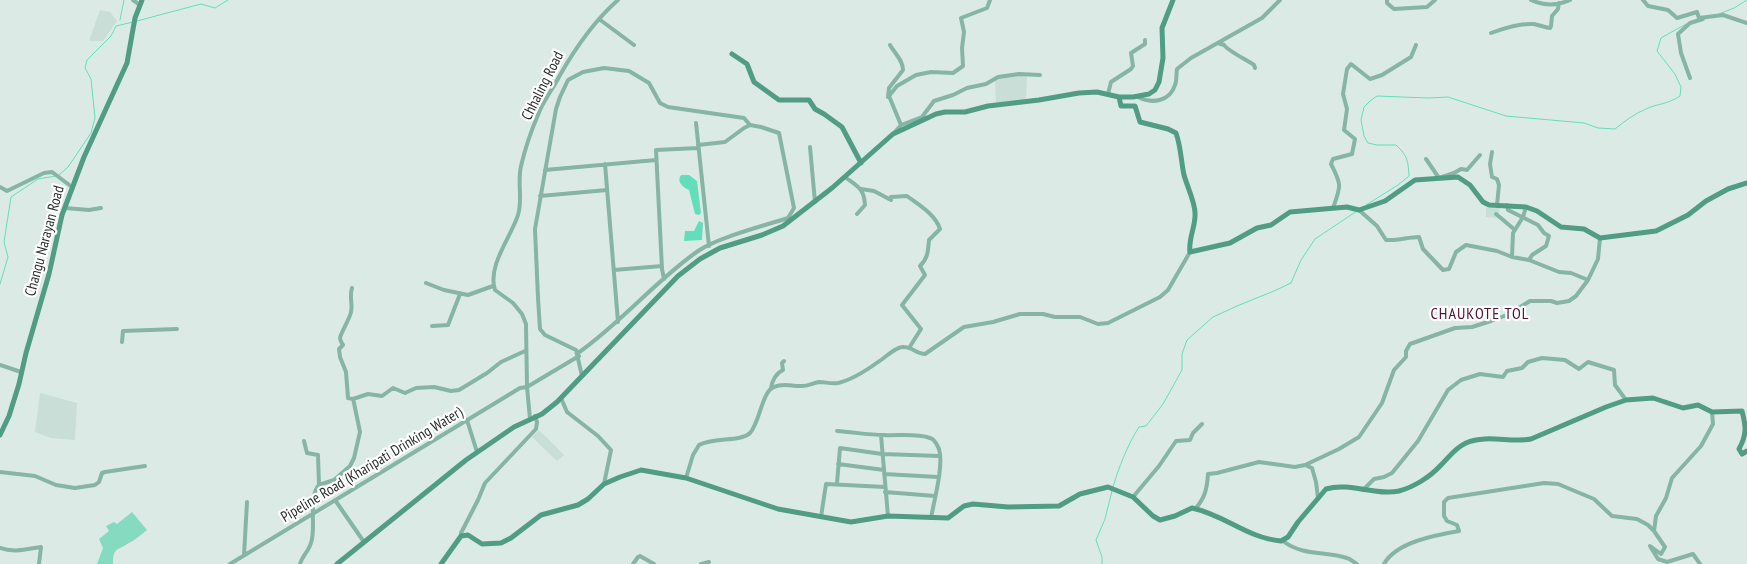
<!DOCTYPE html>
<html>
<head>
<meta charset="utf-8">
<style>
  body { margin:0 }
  canvas { display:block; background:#dceae5 }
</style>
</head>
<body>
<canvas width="1747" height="564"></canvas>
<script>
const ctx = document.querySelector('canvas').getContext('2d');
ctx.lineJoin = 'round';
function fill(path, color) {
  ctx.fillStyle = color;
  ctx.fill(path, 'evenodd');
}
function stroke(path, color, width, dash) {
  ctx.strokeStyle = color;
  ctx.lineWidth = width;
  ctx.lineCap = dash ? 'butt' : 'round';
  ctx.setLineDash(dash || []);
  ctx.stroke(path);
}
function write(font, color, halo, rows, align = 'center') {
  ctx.font = font + ' "PT Sans Narrow",sans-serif';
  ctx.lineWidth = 4.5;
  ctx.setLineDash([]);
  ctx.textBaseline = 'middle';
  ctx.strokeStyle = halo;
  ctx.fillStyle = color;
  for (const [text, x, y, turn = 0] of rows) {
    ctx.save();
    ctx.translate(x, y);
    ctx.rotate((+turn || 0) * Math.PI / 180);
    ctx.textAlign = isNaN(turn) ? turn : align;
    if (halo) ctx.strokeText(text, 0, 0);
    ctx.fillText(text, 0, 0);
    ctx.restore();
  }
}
const built = new Path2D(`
  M100 10 110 12 117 21 103 41H89Z
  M1012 75H1027L1026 100 996 104 995 80Z
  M1486 208H1500L1498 218 1486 217Z
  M40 393 77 403 75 440 51 438 35 432Z
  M539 430 564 455 557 461 532 437Z`);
const green = new Path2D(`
  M132 512 147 530C141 535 135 540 129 543 117 551 113 547 113 564H97L103 548 99 539 109 531 106 526 114 522 117 524Z`);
const water = new Path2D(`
  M681 175H689L697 181 701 213 699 215 695 214 689 190C683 187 676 182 681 175Z
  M699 221 703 223 702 240 684 241 685 231H694Z`);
const stream = new Path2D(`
  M1719 14 1734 8 1747 0
  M120 20 124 0
  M137 21 201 4 215 8 228 0
  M59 175 68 167 91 133 95 118 91 79 85 68 87 60 111 36 116 26 133 22
  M1366 205 1398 185 1409 176C1408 161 1408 156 1396 145H1377L1368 143 1364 136 1361 120 1364 107 1370 101 1377 96 1428 98 1448 97 1506 116 1584 123 1598 128 1615 129C1625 121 1634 114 1646 109 1659 103 1666 105 1680 96L1681 87 1675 74 1657 51 1661 38 1686 24
  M0 284 8 257 4 242 11 197 38 179 56 176
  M1113 487C1119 467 1127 446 1139 427L1146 426 1163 404 1182 370V354L1187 340 1213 317 1237 306 1274 291 1291 283 1301 260 1315 239 1357 211
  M1102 564V557L1096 540 1105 519 1112 491`);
const street = new Path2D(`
  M133 0 140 5
  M1387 0V3L1394 9 1427 7 1435 0
  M1531 0C1544 6 1557 6 1570 0
  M1643 0 1648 6 1668 10 1677 18 1697 12 1699 18 1723 15 1747 23
  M599 19 634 45
  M1491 33C1504 28 1520 23 1534 24 1539 25 1544 27 1550 28L1551 26 1552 16 1558 9 1559 3
  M1218 43 1224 45C1228 51 1247 60 1254 65L1255 68
  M1690 78 1681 53 1678 34 1690 23 1703 19
  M1108 94 1111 82 1131 69 1133 66 1131 53 1145 44V40
  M888 97 889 88 903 70C903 60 895 54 890 45
  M1138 97C1151 104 1170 102 1175 85 1177 81 1176 74 1177 69L1191 58 1262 18 1280 0
  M696 123 709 246
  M901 125 922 117 934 101 953 95 967 88 986 84 998 77 1019 74 1040 75
  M894 133 901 125 889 96 897 86 916 75 931 72 953 73 963 66 962 48 964 32 961 18 987 8 990 0
  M810 147 815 202
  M1492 152 1490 164 1492 177 1497 179 1499 185 1497 205
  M1426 159 1439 178 1454 173 1461 169 1467 170 1480 155
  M605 164 618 322
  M545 170 656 160
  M845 177C858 187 864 188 865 205L857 214
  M0 187 7 191 44 173 52 172 72 187
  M861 189 874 191 891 200V197L907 196C919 205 935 214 940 229L929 240C928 251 928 258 920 266L925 275 902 305 921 329 909 348
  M540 196 607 190
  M1507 205 1508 210 1538 225 1544 233 1549 236 1546 246 1532 255 1529 260
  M65 208 89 210 101 208
  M1333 208C1341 186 1342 185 1331 164L1333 159 1352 154 1355 139 1344 130 1347 109 1343 94 1347 69 1351 64 1370 79 1382 75 1411 57 1416 45
  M1359 210 1377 226 1386 240C1398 241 1408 237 1419 237L1423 249 1443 270 1449 269 1456 252 1466 245 1497 251 1512 257 1529 260 1559 272 1571 273 1588 280
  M1496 214 1515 230
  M1512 257 1513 233 1523 217 1526 207
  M614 270 662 266
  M664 279 662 269 656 150 698 148
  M426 283 444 290 468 295 493 286
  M432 326 448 325 460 294
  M122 342 123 331 177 329
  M578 353C621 323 655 281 698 251 719 237 763 226 788 218L794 208 779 133 761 127 750 125 744 128 725 142 698 145
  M0 365 21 372
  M582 376 576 350 545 335 540 329 538 298 535 229 556 109 560 97 568 80 583 72 604 68 629 71 649 83 660 103 668 107 744 118 750 125
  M771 388C772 381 776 373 783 370L782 363 784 361
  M561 398 567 412 598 436 611 450 604 484
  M353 399 368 394 382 396 393 388 405 393 416 388 434 387 451 391 459 390 487 373 501 362 525 351
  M530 419 527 387 526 324 522 314 513 303 495 290C487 266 511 237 518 215 523 199 517 183 521 166 525 149 531 131 538 115 543 101 553 89 560 75 576 47 594 21 618 0
  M467 420 477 452
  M837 431C853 432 868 435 884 435 898 436 916 433 930 438 935 439 937 445 939 449 944 465 934 501 931 518
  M881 435 888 516
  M838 464 884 470
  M1305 465 1339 449 1359 437 1382 403 1394 370 1406 357V351L1410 344 1455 328 1472 327 1491 321 1507 315 1530 301H1551L1557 303 1569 301 1576 296 1588 280 1598 259 1600 238
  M0 472 35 476 56 485 75 488 95 485 99 482 102 473 105 472 145 466
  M884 474 938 477
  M686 478 693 455 699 445C713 437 741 442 750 433 760 422 762 391 774 387 783 383 791 386 800 386 807 387 812 383 819 382 825 382 831 384 838 383 851 380 867 370 878 362 885 358 896 346 904 347 912 347 917 354 925 354L964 327 993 322 1020 314H1043L1055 317H1080L1098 324 1108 323 1160 297 1168 290 1190 252
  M837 483 840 448 882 454 940 456
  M319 485 334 480 350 466 354 458 360 432 354 403 353 399 348 398 346 372 340 357 339 349 343 345C342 343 340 341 340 338 340 335 350 318 351 312 353 304 349 297 352 288
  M1363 490 1374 479 1384 477 1392 473 1418 441 1448 390 1461 380 1480 374 1503 377 1507 371 1522 368 1528 362 1542 358 1565 360 1579 369 1588 362 1614 370 1615 385 1626 400
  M885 492 935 496
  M1133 497 1159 466 1176 441 1190 440 1193 433 1202 424
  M335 500 364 542
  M1195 509C1205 498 1207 489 1208 474L1217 473 1259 462 1295 467 1305 465 1312 468 1316 482 1318 498
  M821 517 826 484 885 487
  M1654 531 1656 516 1666 498 1672 478 1701 446 1713 424 1712 412
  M461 536V533L478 500 485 483 536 429 537 422 535 416
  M1283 541C1302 556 1325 551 1347 558 1351 559 1353 562 1357 564
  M0 548C14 553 27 549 41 547L39 564
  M244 555 247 502
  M230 564 520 388 527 387 579 356
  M300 564C303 554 310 551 312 539 315 524 309 495 319 485L318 455 307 453 304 441
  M633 564 638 557 640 556 654 564
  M701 564 709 562
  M1384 564C1396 542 1436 535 1459 531L1457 525 1447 521 1444 516V502L1448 498 1544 483 1558 484 1594 499 1612 516 1637 519 1648 525 1654 531 1665 547 1661 554 1650 546 1658 559 1667 562 1693 554 1700 564`);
const secondary = new Path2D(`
  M732 54 747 64 754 82 779 100H809L815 109 824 114 842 127 861 163
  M1119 97 1121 106H1135L1140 122 1168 129 1176 133C1181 147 1181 161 1184 175 1187 186 1195 202 1195 213 1196 226 1188 239 1190 252L1230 243 1257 228 1271 225 1290 212 1347 207 1359 210 1385 201 1415 180 1458 177 1470 185 1483 202 1489 205 1526 207 1537 211 1561 227 1584 229 1600 238 1656 231 1688 215 1706 201 1728 189 1747 183
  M0 435 9 416 19 384 26 353 49 274 62 215 84 157 127 63 135 18 142 0
  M337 564 466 460 514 427 542 414 557 402 678 276 700 259 720 248 762 235 783 226 832 188 893 134 936 114 945 112H965L988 106 1039 100 1079 93 1097 92 1119 97H1133L1149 94 1155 90 1159 82 1163 58 1162 28 1173 0
  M441 564 461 536 468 535 482 544 501 543 511 538 541 515 578 505 588 499 604 484 620 477 641 470 686 478 778 509 851 522 888 516 948 518 964 506 973 504 1008 507 1059 506 1080 494 1108 487 1133 497 1153 516 1160 520 1175 516 1192 508C1225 515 1247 538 1281 541L1288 537 1298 522 1326 489C1350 482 1375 496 1399 491 1414 487 1430 477 1441 465 1449 457 1455 448 1466 443 1487 434 1510 443 1531 439L1606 407 1626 400 1653 398 1683 408 1698 405 1712 412 1742 411C1746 426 1747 435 1739 449L1742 454 1747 451`);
const streetNames = [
  ["Chhaling Road",543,86,-63],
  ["Changu Narayan Road",45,241,-75],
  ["Pipeline Road (Kharipati Drinking Water)",372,465,-31]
];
const neighbourhoodNames = [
  ["CHAUKOTE TOL",1480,314]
];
fill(built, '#c9ded6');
fill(green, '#85dabf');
fill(water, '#62deba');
stroke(stream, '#62deba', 1);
stroke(street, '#86b5a5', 4);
stroke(secondary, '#519c85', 5);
write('15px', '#282d2b', '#fff', streetNames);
ctx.letterSpacing = '1px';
write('16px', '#501133', '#fff', neighbourhoodNames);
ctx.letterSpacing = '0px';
</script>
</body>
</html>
